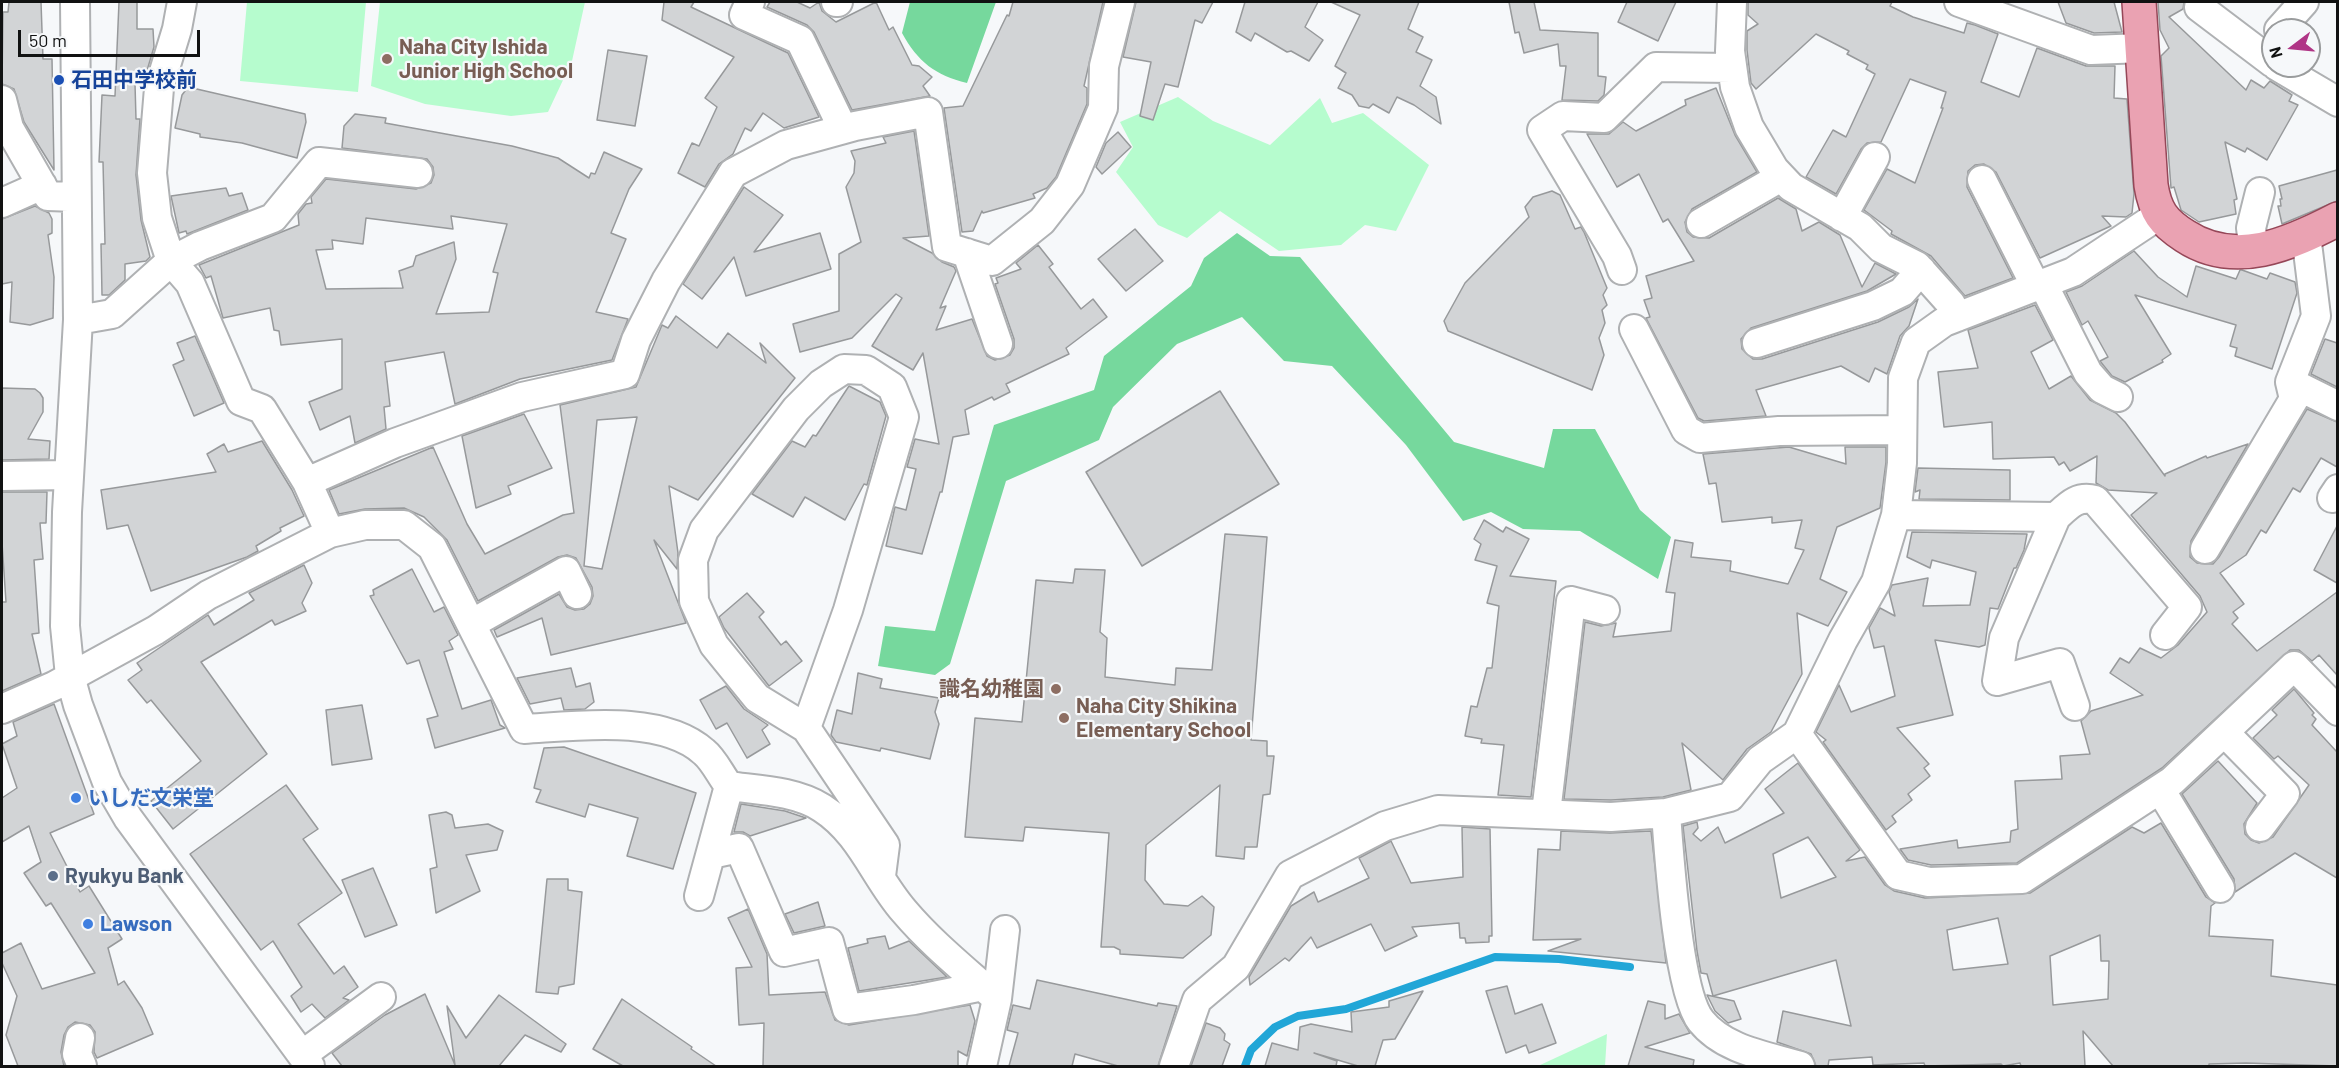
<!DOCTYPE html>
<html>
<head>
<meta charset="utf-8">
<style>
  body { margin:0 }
  #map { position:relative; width:2339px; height:1068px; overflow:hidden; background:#f6f8fa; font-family:Barlow,sans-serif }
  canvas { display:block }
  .frame { position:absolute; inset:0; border:3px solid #111212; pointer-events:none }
  .north { position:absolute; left:2261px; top:18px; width:60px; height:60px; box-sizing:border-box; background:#f6f8fa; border:2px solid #9a9c9d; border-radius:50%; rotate:254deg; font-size:16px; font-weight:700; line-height:24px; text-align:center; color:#111212 }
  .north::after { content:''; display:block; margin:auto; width:21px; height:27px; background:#b03586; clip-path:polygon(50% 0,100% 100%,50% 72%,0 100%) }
  .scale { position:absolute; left:18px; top:30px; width:182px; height:27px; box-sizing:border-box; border:3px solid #111212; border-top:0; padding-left:8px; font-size:18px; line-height:21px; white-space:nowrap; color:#111212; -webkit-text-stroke:4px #f6f8fa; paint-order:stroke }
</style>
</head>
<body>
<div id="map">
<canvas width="2339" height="1068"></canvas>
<div class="frame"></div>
<div class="north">N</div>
<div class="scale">50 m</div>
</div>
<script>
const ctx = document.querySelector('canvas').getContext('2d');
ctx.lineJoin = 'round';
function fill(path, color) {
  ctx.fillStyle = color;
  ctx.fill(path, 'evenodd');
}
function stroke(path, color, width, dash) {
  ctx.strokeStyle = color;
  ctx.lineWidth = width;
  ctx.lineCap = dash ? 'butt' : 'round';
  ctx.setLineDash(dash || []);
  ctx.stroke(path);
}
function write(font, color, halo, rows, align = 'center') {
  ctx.font = font + ' Barlow,"Noto Sans JP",sans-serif';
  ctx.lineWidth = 4.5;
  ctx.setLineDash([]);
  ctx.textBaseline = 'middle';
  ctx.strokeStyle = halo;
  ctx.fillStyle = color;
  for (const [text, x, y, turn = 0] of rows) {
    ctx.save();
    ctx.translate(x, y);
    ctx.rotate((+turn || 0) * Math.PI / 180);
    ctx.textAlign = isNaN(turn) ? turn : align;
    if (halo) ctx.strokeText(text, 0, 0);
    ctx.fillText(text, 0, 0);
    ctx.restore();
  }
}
const green = new Path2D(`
  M247 2H366L358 92 240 81Z
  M380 2H585L572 61 548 112 511 116 425 104 371 86Z
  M1178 97 1213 121 1270 145 1320 98 1332 123 1363 113 1429 165 1396 231 1365 225 1341 245 1279 251 1220 211 1187 238 1158 225 1116 172 1133 147 1120 122Z
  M1607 1034 1605 1066H1538Z`);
const forest = new Path2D(`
  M910 2H996L967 83C935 75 918 62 902 33Z
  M1237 233 1270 256 1300 257 1454 442 1544 468 1553 429H1595L1640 510 1671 537 1658 579 1580 531 1523 529 1491 512 1463 521 1406 445 1332 366 1284 361 1242 317 1177 344 1113 407 1099 440 1006 481 950 664 935 675 878 666 885 626 935 631 994 425 1094 390 1104 356 1191 286 1204 258Z`);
const stream = new Path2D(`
  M1245 1066 1251 1050 1275 1027 1298 1016 1346 1009 1495 957 1559 959 1630 967`);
const building = new Path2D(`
  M9 2H41L43 59H52L54 170 24 122 14 89 2 84 3 12H8Z
  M119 2H137V29H153L154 47 143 84H135L136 119H140L136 175 141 220 150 257 146 261 125 264V280L109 295H102L101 244H105L103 162H99L102 95 115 96Z
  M664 2H694L691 7 788 53 819 117 784 128 763 113 751 131 745 128 733 154 719 164 705 187 678 173 692 143 699 146 717 107 705 98 734 57 662 20Z
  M770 2H797L810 8 819 2 822 11 836 22 876 2 889 30 893 27 912 65 919 66 932 77 923 86 930 96 852 110 814 32 807 25 767 7Z
  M1013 2H1103L1084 86 1087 88V104L1056 177 1047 188 1033 194 1035 198 983 213 982 211 973 231 962 232 944 108 963 106 1007 15 1009 16Z
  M1136 2H1213L1202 23 1195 20 1178 87 1165 84 1153 120 1140 116 1151 62 1123 57Z
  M1245 2H1318L1305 27 1323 40 1309 61 1291 51 1287 52 1255 33 1251 41 1236 32Z
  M1331 2H1419L1408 29 1423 37 1416 52 1432 60 1420 86 1436 97 1441 124 1414 105 1397 97 1389 113 1373 104 1369 108 1359 106 1352 95 1338 88 1346 73 1335 66 1360 15Z
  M1509 2H1534L1540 30 1598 33V76L1606 77 1604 95 1598 101 1562 100 1566 66H1560L1558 44 1524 53 1519 32 1515 33Z
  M1627 2H1676L1658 41 1618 22Z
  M1748 2H1892L1890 6 1913 17 1964 33 1967 23 1975 25 1998 34 1981 82 2019 97 2037 48 2086 66H2115L2114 98 2127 99 2134 194 2132 213 2126 217 2102 216 2111 226 2040 258 1996 172 1984 164 1975 165 1968 171 1967 187 2013 278 1965 296 1931 256 1891 234 1892 231 1864 210 1887 169 1915 183 1943 108H1941L1946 92 1910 79 1881 142 1867 143 1861 149 1836 194 1806 177 1833 130 1846 137 1875 74 1866 69 1868 65 1847 54 1849 51 1816 34 1756 89 1751 83 1747 50V31L1758 24 1748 15Z
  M2058 2H2114L2122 32 2094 33 2066 23Z
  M2158 2H2184L2183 9 2169 17 2246 90 2251 80 2264 88 2270 81 2292 95 2289 101 2298 105 2267 160 2247 148 2245 152 2225 142 2237 199 2234 200 2236 214 2199 222 2181 210 2174 187 2171 188 2161 56 2169 48 2160 30Z
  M608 50 647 56 635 126 597 120Z
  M188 87 305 114 306 122 297 158 242 143 200 137V134L175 128 182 95Z
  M1716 88 1735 135 1757 172 1692 209 1685 222 1687 232 1693 237 1709 238 1778 198 1796 209 1802 231 1819 222 1840 235 1862 287 1875 263 1896 274 1867 291 1751 328 1741 339 1742 349 1753 359H1762L1878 322 1909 307 1918 299 1909 326 1900 336 1887 374 1875 368 1869 382 1841 366 1756 390 1766 416 1704 421 1698 418 1646 318 1650 317 1644 300 1652 298 1646 276 1694 261 1668 219 1663 222 1639 174 1617 187 1587 134H1609L1623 122 1636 131 1686 105 1685 100Z
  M355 114 386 118 385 123 512 146 558 158 589 178 591 173 595 174 604 152 642 169 629 189 611 233 626 239 596 312 628 319 612 360 520 379 455 404 444 352 385 362 390 406 384 407 386 429 355 443 350 416 320 430 309 402 342 389V339L281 345 279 331 274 330 270 308 223 318 211 276 206 278 199 265 299 225 298 214 306 204 312 203 311 197 326 179 416 189 431 183 434 175 433 167 427 159 342 148 344 126ZM451 216 507 224 493 272 498 273 489 312 436 314 456 259 454 242 416 256 413 266 399 271 403 288 326 289 316 250 333 249 332 240 363 244 366 218 453 229Z
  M914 131 929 236 903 238 932 253 942 262 954 267 956 271 940 308 946 306 936 330 972 319 987 356 995 360 1010 355 1014 348V339L995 284 998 283 996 278 1021 269 1016 263 1038 245 1053 264 1049 267 1081 309 1093 299 1107 317 1066 348 1069 354 1006 384 1010 392 994 400 992 397 965 410 969 434 953 437 942 492H940L922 554 886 546 895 507 906 510 916 469 907 467 915 439 939 444 923 353 913 370 872 346 902 298 896 294 852 338 800 352 793 324 839 311V254L861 242 846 187 854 173 855 161 851 151 886 143 883 137Z
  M1118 132 1131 147 1102 174 1096 167 1106 143Z
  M2337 170V201L2282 224 2278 206H2281L2280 199H2282L2279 186Z
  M744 187 783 215 754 252 820 233 831 269 746 296 734 257 702 299 683 284Z
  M226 188 229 196 242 193 248 210 187 234 186 231 179 233 171 196Z
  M1552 191 1560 195 1575 229 1581 227 1584 232 1607 288 1603 295 1607 305 1602 310 1605 323 1599 338 1604 355 1592 390 1448 331 1444 321 1465 283 1529 217 1525 207 1533 197Z
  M35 206 49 213 52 219V233L48 235 54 277 53 318 30 325 10 322 12 282 2 284V219Z
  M1135 229 1163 261 1126 291 1098 259Z
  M2134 251 2158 277 2187 297 2196 266 2236 279 2240 270H2242L2267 279 2270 273 2295 282 2297 293 2272 369 2235 356 2237 348 2230 346 2236 325 2135 295 2171 354 2162 360 2163 362 2125 382 2112 376 2100 361 2108 357 2088 321 2082 325 2066 292 2082 286Z
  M2035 305 2053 340 2031 352 2049 389 2071 376 2090 400 2116 413 2125 422 2165 476V474L2206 456 2207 458 2248 444 2191 541 2190 557 2197 563 2213 564 2219 557 2307 409 2337 422V467L2321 458 2300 492 2293 488 2266 533 2261 530 2246 555 2220 573 2244 604 2233 612 2238 618 2232 624 2257 651 2337 592V675L2319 655 2312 661 2299 650H2290L2162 768 2017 863 1931 865 1908 860 1900 849 1957 840 1958 848 2010 842 2011 831 2018 829 2015 781 2062 779 2060 756 2090 754 2081 721 2091 711 2143 695 2110 673 2120 658 2129 663 2140 648 2161 658 2178 645 2207 612 2200 596 2131 515 2157 493 2108 490 2096 483 2097 456 2070 471 2064 462 2059 465 2054 457 1993 459 1992 422 1944 427 1938 372 1978 368 1968 330Z
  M676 316 717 348 728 333 766 363 760 343 795 378 698 500 669 486 678 553 677 569 654 540 686 623 551 655 542 618 497 637 494 630 559 594 567 607 575 610 584 609 590 604 593 596 592 587 576 558 567 555 558 557 478 601 447 540 424 517 404 508 365 509 339 514 329 490 433 447 467 524 485 554 563 515 574 513 560 405 636 387 662 325 668 328ZM637 417 602 569 584 566 597 420Z
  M195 336 224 403 194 416 173 365 184 360 177 343Z
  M2325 339 2337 343V387L2311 374Z
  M849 386 880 402 886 416 867 485 864 484 845 520 805 497 793 517 752 494 792 441 805 447 813 435 816 436Z
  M2 388 35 389 40 393 43 398V412L28 439 50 441 49 459 2 460Z
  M1220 391 1279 484 1142 566 1086 472Z
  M524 414 552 468 508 486 511 494 476 508 462 436Z
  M262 441 292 490 304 516 280 528 281 531 256 546 258 551 247 557 151 591 128 525 107 529 101 490 216 472 207 454 224 444 228 452Z
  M1789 447 1846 464 1845 447H1886V462L1880 508 1837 527 1820 579 1847 592 1828 626 1797 613 1802 674 1771 732 1747 749 1723 780 1682 743 1691 790 1663 797 1611 800 1564 799 1585 622 1601 626 1616 623 1613 637 1671 631 1675 593 1666 592 1675 540 1693 543 1691 557 1731 561 1730 571 1788 584 1804 550 1795 548 1802 520 1772 523V517L1722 522 1716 483 1709 484 1703 454Z
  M1918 468 2010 470V500L1919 499 1920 490 1915 492Z
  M2 492H47L46 523H40L43 559 34 560 39 633 32 634 41 674 2 691V602H6L2 543Z
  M1484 520 1503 532 1506 527 1529 539 1510 576 1556 581 1531 797 1498 795 1504 745 1481 743 1482 739 1465 736 1471 706 1477 707 1487 668H1492L1499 606 1487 603 1497 566 1475 560 1481 544 1474 539Z
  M2337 526V583L2314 570Z
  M1912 532 2027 534 2024 550 2016 568H2014L1998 609 1990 608 1985 645 1979 647 1935 640 1953 715 1897 728 1929 764 1924 768 1930 776 1908 794 1912 800 1892 816 1896 822 1886 830 1823 742 1826 740 1816 732 1839 685 1851 712 1895 696 1884 646 1874 648 1869 628 1880 608 1895 616 1889 592 1892 585 1928 578 1923 606 1970 605 1976 572 1932 560 1930 568 1907 557Z
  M1225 534 1267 537 1251 740 1267 741V756H1274L1270 794 1263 795 1257 847H1245L1244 859 1216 856 1220 785 1146 845 1145 880 1164 904 1188 906 1202 896 1214 907 1211 935 1183 958 1120 954V950L1114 947H1101L1109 833 1025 827 1023 841 965 837 975 718 1022 722 1036 580 1073 583 1075 569 1105 570 1100 632 1107 638 1105 677 1175 685 1176 668 1212 670Z
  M304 565 312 583 302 603 306 611 275 625 272 620 201 662 267 754 173 829 151 801 201 761 151 700 147 703 128 680 142 670 137 663 208 615 214 625 254 600 249 593Z
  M412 569 434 612 444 607 458 635 449 641 453 649 444 652 462 709 491 700 500 725 505 728 435 748 427 719 438 716 419 660 407 664 370 596 374 595 373 590Z
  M747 593 764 612 759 617 781 645 786 641 802 661 769 686 724 628 719 617Z
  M571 668 576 687 590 683 594 702 585 709 564 710 561 698 530 704 517 678Z
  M858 673 882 679 880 688 939 698 935 712 939 724 930 759 881 748 880 751 836 742 831 735 837 710 852 714Z
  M726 686 744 709 768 725 762 730 770 744 747 758 727 723 716 729 700 700Z
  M2294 689 2314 713 2312 715 2316 719 2312 725 2337 752V878L2295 853 2235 892 2234 879 2182 794 2218 761 2257 803 2244 824 2245 834 2251 840 2259 843 2273 837 2309 785 2278 756 2274 759 2253 738 2277 715 2272 710Z
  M54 704 94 814 50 833 80 892 89 886 122 939 108 948 118 985 124 981 142 1008 153 1034 97 1058 94 1052 95 1032 90 1025 75 1022 68 1027 64 1035 61 1052 64 1066H18L6 1035 17 996 2 963V953L21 943 42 989 95 973 51 903 46 906 24 873 41 862 29 826 2 842V798L17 788 2 744 17 736 13 722Z
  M362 705 372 759 332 765 326 710Z
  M564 747 696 793 673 869 627 856 638 818 589 804 585 817 536 802 541 790 534 788 544 748Z
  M1798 763 1860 850 1846 861 1865 857 1885 885 1894 891 1925 898 2030 893 2132 827 2144 833 2161 823 2206 897 2215 903 2211 906 2209 936 2273 940 2271 976 2337 985V1066L2246 1063 2209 1064V1066H2113L2083 1031 2085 1066H2021L2020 1063 2003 1066 2001 1064 1925 1066 1924 1063 1873 1065 1872 1057 1829 1060 1828 1066H1816L1811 1054 1777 1042 1783 1011 1851 1026 1836 960 1713 996 1707 974 1701 973 1697 951 1683 826 1697 822 1698 828 1693 834 1701 841 1718 827 1725 843 1784 813 1765 789ZM1808 837 1836 877 1781 898 1773 854ZM1998 918 2008 964 1953 970 1947 930ZM2100 935 2101 961H2109L2108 999 2053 1005 2050 956Z
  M286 785 318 829 303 839 342 893 298 924 334 974 344 966 358 987 343 998 349 1000 325 1018 312 1004 301 1012 291 996 302 987 273 941 261 950 190 854Z
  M741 804 785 811 806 818 750 836 743 832H734Z
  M446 812 452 815 455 828 488 824 503 831 497 850 466 855 480 891 436 913 430 869 437 867 429 815Z
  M1462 827 1490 829 1492 936H1489V942L1466 943 1465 938H1460L1459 923 1412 927 1417 936 1385 951 1371 924 1317 948 1311 937 1289 961 1285 958 1250 985 1249 977 1291 906 1314 892 1318 902 1369 878 1359 858 1391 841 1411 883 1463 877Z
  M1561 831 1610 833 1651 831 1666 963 1548 951 1581 939 1533 940 1538 849 1560 850Z
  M373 868 397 925 365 937 342 880Z
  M547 879H568V890L582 892 574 984 559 987 558 994 536 992Z
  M818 902 825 926 794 933 785 914Z
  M748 909 767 954 769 995 825 992 835 1020 849 1025 970 1005 975 1021 967 1056 958 1051V1066H763L764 1023 739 1025 736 968 752 967 728 918Z
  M885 936 889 949 909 941 947 977 859 991 848 948 868 943 867 939Z
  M1037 980 1157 1006 1158 1003 1177 1006 1158 1066H1118L1075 1054 1072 1066H1009L1018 1033 1007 1030 1013 1005 1030 1009Z
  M1507 986 1515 1014 1542 1004 1556 1043 1529 1053 1526 1045 1506 1053 1486 991Z
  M1423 991 1395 1039 1383 1040 1375 1066H1358L1314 1053 1337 1061 1336 1066H1265L1272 1043 1298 1050 1300 1027 1311 1024 1352 1032 1351 1012 1389 1007V1001Z
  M425 994 455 1065 447 1006 466 1038 499 995 566 1044 561 1052 525 1035 499 1066H342L332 1053 385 1015Z
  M1707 995 1734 1001 1741 1019 1728 1023 1715 1011Z
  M622 999 692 1047 691 1049 716 1066H623L593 1049Z
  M1648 1001 1665 1005V1019L1679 1014 1690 1033 1645 1047 1694 1060 1693 1066H1628Z
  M1206 1023 1220 1028 1225 1034 1224 1040 1230 1044 1222 1066H1191Z`);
const minor = new Path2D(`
  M75 2 78 320 67 512 65 626 70 676 78 705 107 782 128 818 310 1066
  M182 2 177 29 159 88 152 173 157 218 171 261 200 246 273 218 319 162 418 173
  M750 2 744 15 800 40 843 129
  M836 2H838
  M1732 2 1730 51 1735 87 1749 127 1774 169 1791 187 1860 227 1881 248 1917 266 1951 304 1957 317
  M1959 2 2091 50 2143 48
  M2199 7 2273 63
  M2279 30 2304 2
  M2277 66 2338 102
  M2 100 9 128 48 196 75 197
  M1982 180 2036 287
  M2 203 42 185
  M1842 217 1875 157
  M1701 223 1781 177
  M2254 251 2251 228 2260 192
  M967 253 998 344
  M1622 270 1617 256 1542 130 1563 116 1604 118 1656 67 1731 68
  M2043 284 2088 373 2102 389 2118 397
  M78 320 112 314 171 261 190 283 241 401 262 409 307 482 330 533
  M1634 329 1686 430 1700 438 1779 431 1902 430
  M1757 343 1873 306 1902 292 1921 270
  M2290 382 2338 406
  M2 476 69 475
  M307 482 395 443 522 397 625 374 636 340 666 281 733 173 786 145 855 126 928 112 947 247 992 261 1042 221 1070 185 1103 108 1104 66 1120 2
  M2332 498 2338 489
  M1896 515 2056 517 2004 638 1997 681 2060 663 2075 706
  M2056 517C2068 506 2077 495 2095 500L2187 607 2165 635
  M2205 549 2294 399 2290 382 2316 316 2306 235
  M471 624 566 571 577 594
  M2 709 54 686 156 630 208 595 330 533 365 525H404L432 547 524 729C576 726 662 714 704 752 714 760 721 776 729 786 758 790 796 791 822 808 861 833 875 878 904 911 932 944 965 970 997 999
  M806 728 848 610 904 417 892 387 866 370 844 369 821 384 796 409 704 530 693 560 694 601 714 645 757 698 806 728 885 845 881 876
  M2224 732 2285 794 2260 827
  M1797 734 1898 875 1929 882 2022 879 2172 781 2294 666 2338 711
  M2160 789 2220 888
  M1546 813 1571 601 1605 610
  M711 854 739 848 784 952 829 942 847 1009 914 1000 983 986
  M699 896 729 786
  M80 1038 77 1054 82 1066
  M302 1055 381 997
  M982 1066 997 999 1005 930
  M1174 1066 1197 1000 1236 967 1290 875 1385 826 1438 810 1611 817 1666 813
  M1800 1066C1767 1056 1724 1050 1701 1021 1678 992 1669 855 1666 813L1730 797 1760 760 1797 734 1843 640 1876 582 1896 515 1902 463 1903 378 1916 342 1944 322 2073 272 2159 215`);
const major = new Path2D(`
  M2139 2 2151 185C2155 211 2163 222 2185 236 2235 269 2290 244 2338 219`);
const markers = [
  [387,59,6,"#8d6e63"],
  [59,80,6,"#1a4fb4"],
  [1056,689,6,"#8d6e63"],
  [1064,718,6,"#8d6e63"],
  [76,798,6,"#3f7fe0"],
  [53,876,6,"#5c6f8a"],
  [88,924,6,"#3f7fe0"]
];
const educationNames = [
  ["Naha City Ishida",399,47],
  ["Junior High School",399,71],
  ["識名幼稚園",1044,689,"right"],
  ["Naha City Shikina",1076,706],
  ["Elementary School",1076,730]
];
const transitNames = [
  ["石田中学校前",71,80]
];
const shopNames = [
  ["いしだ文栄堂",88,798],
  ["Lawson",100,924]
];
const serviceNames = [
  ["Ryukyu Bank",65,876]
];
fill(green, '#b6fcce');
fill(forest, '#76d89d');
stroke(stream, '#21a6d7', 8);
fill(building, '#d2d4d6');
stroke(building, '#97999b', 1.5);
stroke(minor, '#afb1b3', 32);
stroke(major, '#954758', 36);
stroke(minor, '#fff', 28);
stroke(major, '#eaa2b2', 33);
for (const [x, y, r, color] of markers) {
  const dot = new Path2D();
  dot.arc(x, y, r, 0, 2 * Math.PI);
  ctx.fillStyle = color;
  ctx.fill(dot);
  stroke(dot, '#f6f8fa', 2);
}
write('bold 21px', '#785e54', '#f6f8fa', educationNames, 'left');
write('bold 21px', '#164399', '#f6f8fa', transitNames, 'left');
write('bold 21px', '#366cbe', '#f6f8fa', shopNames, 'left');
write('bold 21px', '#4e5e75', '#f6f8fa', serviceNames, 'left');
</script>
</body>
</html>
